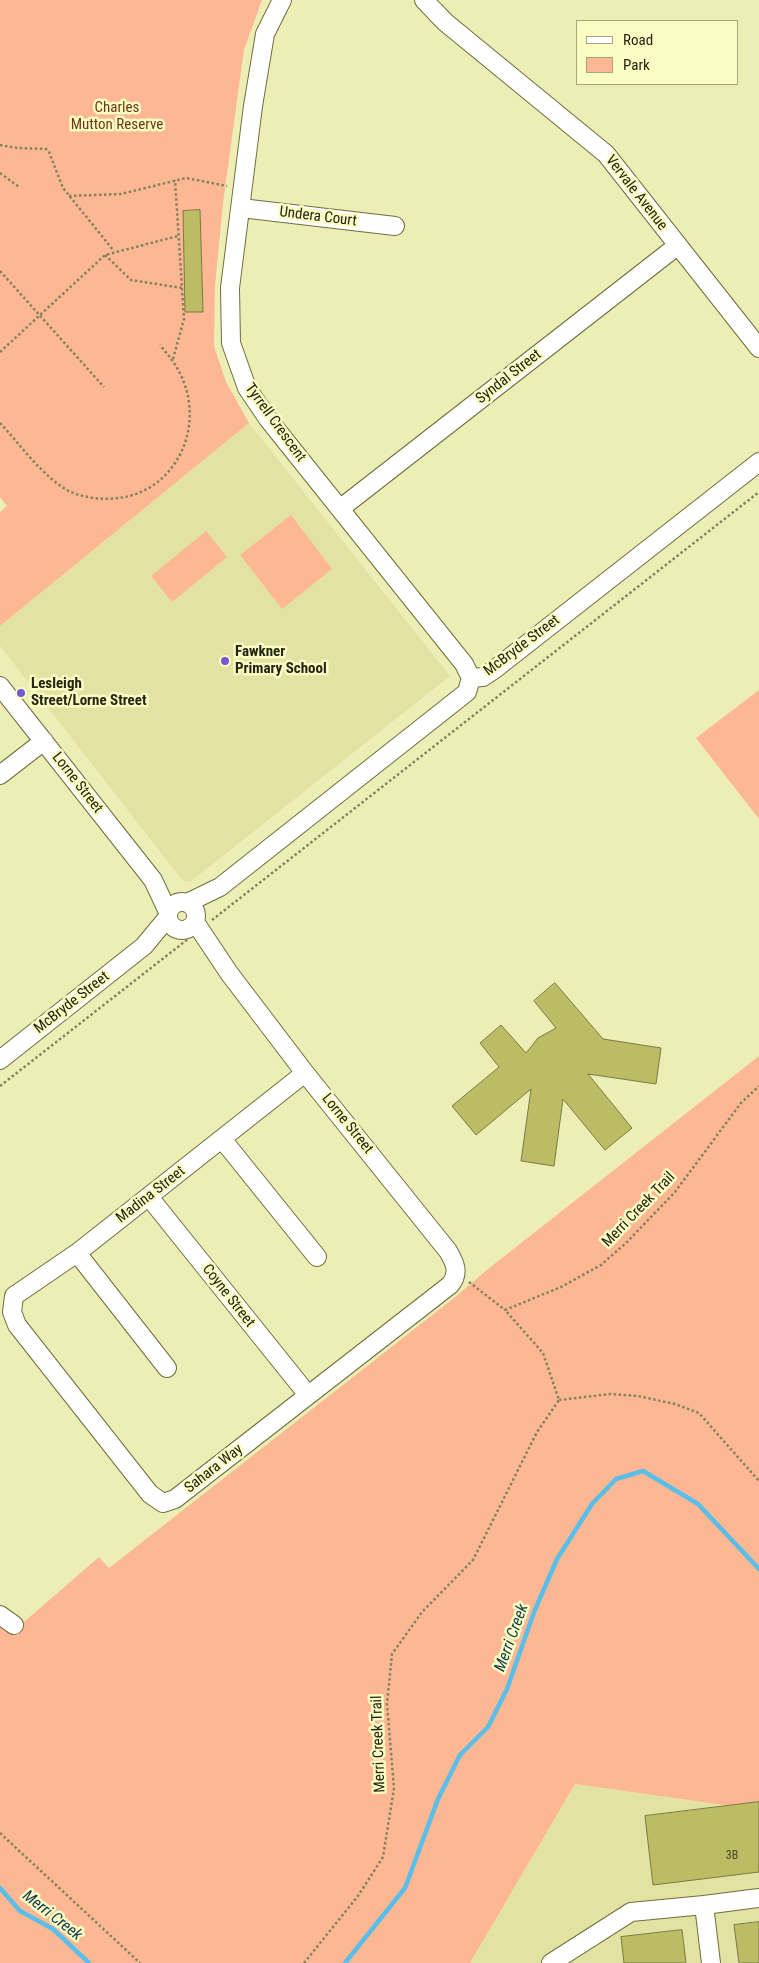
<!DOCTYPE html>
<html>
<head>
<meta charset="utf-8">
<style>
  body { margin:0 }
  #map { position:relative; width:759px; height:1963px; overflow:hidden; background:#edeeb6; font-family:"Roboto Condensed",sans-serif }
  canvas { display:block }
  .legend { position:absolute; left:576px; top:20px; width:162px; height:65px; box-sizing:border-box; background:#fafcc3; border:1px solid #a4a67b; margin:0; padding:6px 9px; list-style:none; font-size:15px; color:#24250f }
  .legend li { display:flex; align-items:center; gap:10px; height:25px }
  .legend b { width:25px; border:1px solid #a4a67b }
</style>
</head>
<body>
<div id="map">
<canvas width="759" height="1963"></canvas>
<ul class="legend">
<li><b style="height:6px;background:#fff"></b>Road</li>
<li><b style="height:14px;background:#fdb893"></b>Park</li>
</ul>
</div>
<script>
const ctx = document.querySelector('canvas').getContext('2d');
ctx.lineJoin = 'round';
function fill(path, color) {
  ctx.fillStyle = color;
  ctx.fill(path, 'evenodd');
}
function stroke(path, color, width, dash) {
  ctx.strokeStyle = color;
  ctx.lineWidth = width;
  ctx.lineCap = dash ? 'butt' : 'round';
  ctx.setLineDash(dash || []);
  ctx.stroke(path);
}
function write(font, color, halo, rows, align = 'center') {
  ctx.font = font + ' "Roboto Condensed",sans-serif';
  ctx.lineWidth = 5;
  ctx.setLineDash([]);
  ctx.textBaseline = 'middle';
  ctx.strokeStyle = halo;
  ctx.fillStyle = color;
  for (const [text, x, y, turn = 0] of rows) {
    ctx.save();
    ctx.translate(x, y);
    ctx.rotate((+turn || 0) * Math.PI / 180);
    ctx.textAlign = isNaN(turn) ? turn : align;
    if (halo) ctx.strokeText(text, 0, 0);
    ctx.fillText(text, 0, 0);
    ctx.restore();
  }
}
const built = new Path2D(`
  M249 423 450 676 190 882 182 880 0 646V626Z
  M575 1784 759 1810V1963H470Z`);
const green = new Path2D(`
  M0 0H262L244 50 223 203 215 286 214 346 226 382 249 423 0 626V512L7 506 0 497Z
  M291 515 332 569 282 609 240 555Z
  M206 531 227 557 172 602 151 576Z
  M759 690V819L696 738Z
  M759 1056V1810L575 1784 470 1963H0V1625L10 1634 99 1557 109 1568 454 1298 488 1269Z`);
const stream = new Path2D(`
  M0 1888 20 1911 53 1929 89 1963
  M345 1963 405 1888 438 1799 460 1755 488 1727 507 1689 534 1612 557 1559 592 1504 616 1479 643 1471 698 1504 759 1569`);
const building = new Path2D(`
  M200 210 203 312H185L183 211Z
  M555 983 603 1039 661 1048 656 1084 588 1074 632 1128 605 1150 563 1099 554 1166 521 1161 531 1089 476 1135 452 1106 499 1067 480 1043 501 1025 526 1053 538 1038 556 1028 534 1001Z
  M759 1802V1872L653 1885 645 1816Z
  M759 1922V1963H739L734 1925Z
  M682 1930 686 1963H624L621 1937Z`);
const path = new Path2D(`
  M0 145 17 148 46 149 49 152 63 188 114 251
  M0 173 19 187
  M69 196 121 194 186 178 227 186
  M105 255 131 280 182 288
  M0 271 104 387
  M0 352 105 255 178 236
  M173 359 184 319 175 180
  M0 423C19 443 42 476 67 490 82 498 102 500 119 498 174 491 204 431 183 380 178 367 169 356 160 345
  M212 920 759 492
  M0 1086 188 939
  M469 1282 505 1310
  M559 1400 610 1394 638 1396 675 1404 699 1413 759 1481
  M0 1833 140 1963
  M304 1963 358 1896 383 1857 394 1788 387 1704 392 1654 422 1612 473 1560 537 1432 559 1400 543 1353 505 1310 561 1287 601 1265 627 1242 675 1192 741 1103 759 1086`);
const minor = new Path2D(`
  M282 0 265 34 253 106 230 288 231 343 247 388 268 419 464 664 471 678
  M424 0 445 22 606 154 759 348
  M241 208 395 226
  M341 508 677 246
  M0 686 153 880 168 912
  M0 775 44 741
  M168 916a14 14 0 1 1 28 0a14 14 0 1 1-28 0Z
  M187 903 220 887 467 692 471 678 483 677 495 669 759 462
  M0 1060 144 946 168 917
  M222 1139 317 1257
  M149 1197 308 1395
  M77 1253 167 1368
  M12 1312 17 1325 150 1494 163 1503 175 1499 450 1285C460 1273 455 1263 448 1251L305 1073 229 973 195 922
  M12 1312 14 1296 77 1253 305 1073
  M0 1615 14 1625
  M551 1963 631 1912 704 1905
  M711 1963 704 1905 759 1898`);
const markers = [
  [225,661,5,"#7358d2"],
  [21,693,5,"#7358d2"]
];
const numberNames = [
  ["3B",732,1856]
];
const parkNames = [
  ["Charles",117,108],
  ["Mutton Reserve",117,125]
];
const streetNames = [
  ["Vervale Avenue",636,193,52],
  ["Undera Court",318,217,7],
  ["Syndal Street",509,377,-38],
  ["Tyrrell Crescent",275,423,54],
  ["McBryde Street",522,646,-37],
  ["Lorne Street",77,783,52],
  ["McBryde Street",72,1003,-38],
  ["Lorne Street",347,1124,51],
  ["Madina Street",151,1195,-38],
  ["Merri Creek Trail",639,1210,-46],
  ["Coyne Street",228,1296,52],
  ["Sahara Way",214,1469,-38],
  ["Merri Creek Trail",379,1744,-92]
];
const poiNames = [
  ["Fawkner",235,652],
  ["Primary School",235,669],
  ["Lesleigh",31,684],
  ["Street/Lorne Street",31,701]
];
const waterNames = [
  ["Merri Creek",512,1638,-70],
  ["Merri Creek",52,1916,38]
];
fill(built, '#e2e3a3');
fill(green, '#fdb893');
stroke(stream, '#59beea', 4.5);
fill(building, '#bbbc63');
stroke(building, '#797a45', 1);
stroke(minor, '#6e6f3b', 20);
stroke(path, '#82835d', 2.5, [2.5, 2.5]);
stroke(minor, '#fff', 18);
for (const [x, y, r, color] of markers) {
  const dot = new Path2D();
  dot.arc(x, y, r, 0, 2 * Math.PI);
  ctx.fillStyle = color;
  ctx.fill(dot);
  stroke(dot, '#fafcc3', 2);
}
write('12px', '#4a4b24', null, numberNames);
write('15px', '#6b3718', '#fafcc3', parkNames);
write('15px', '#24250f', '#fafcc3', streetNames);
write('bold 15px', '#24250f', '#fafcc3', poiNames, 'left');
write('italic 16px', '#0f3c4e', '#fafcc3', waterNames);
</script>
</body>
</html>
